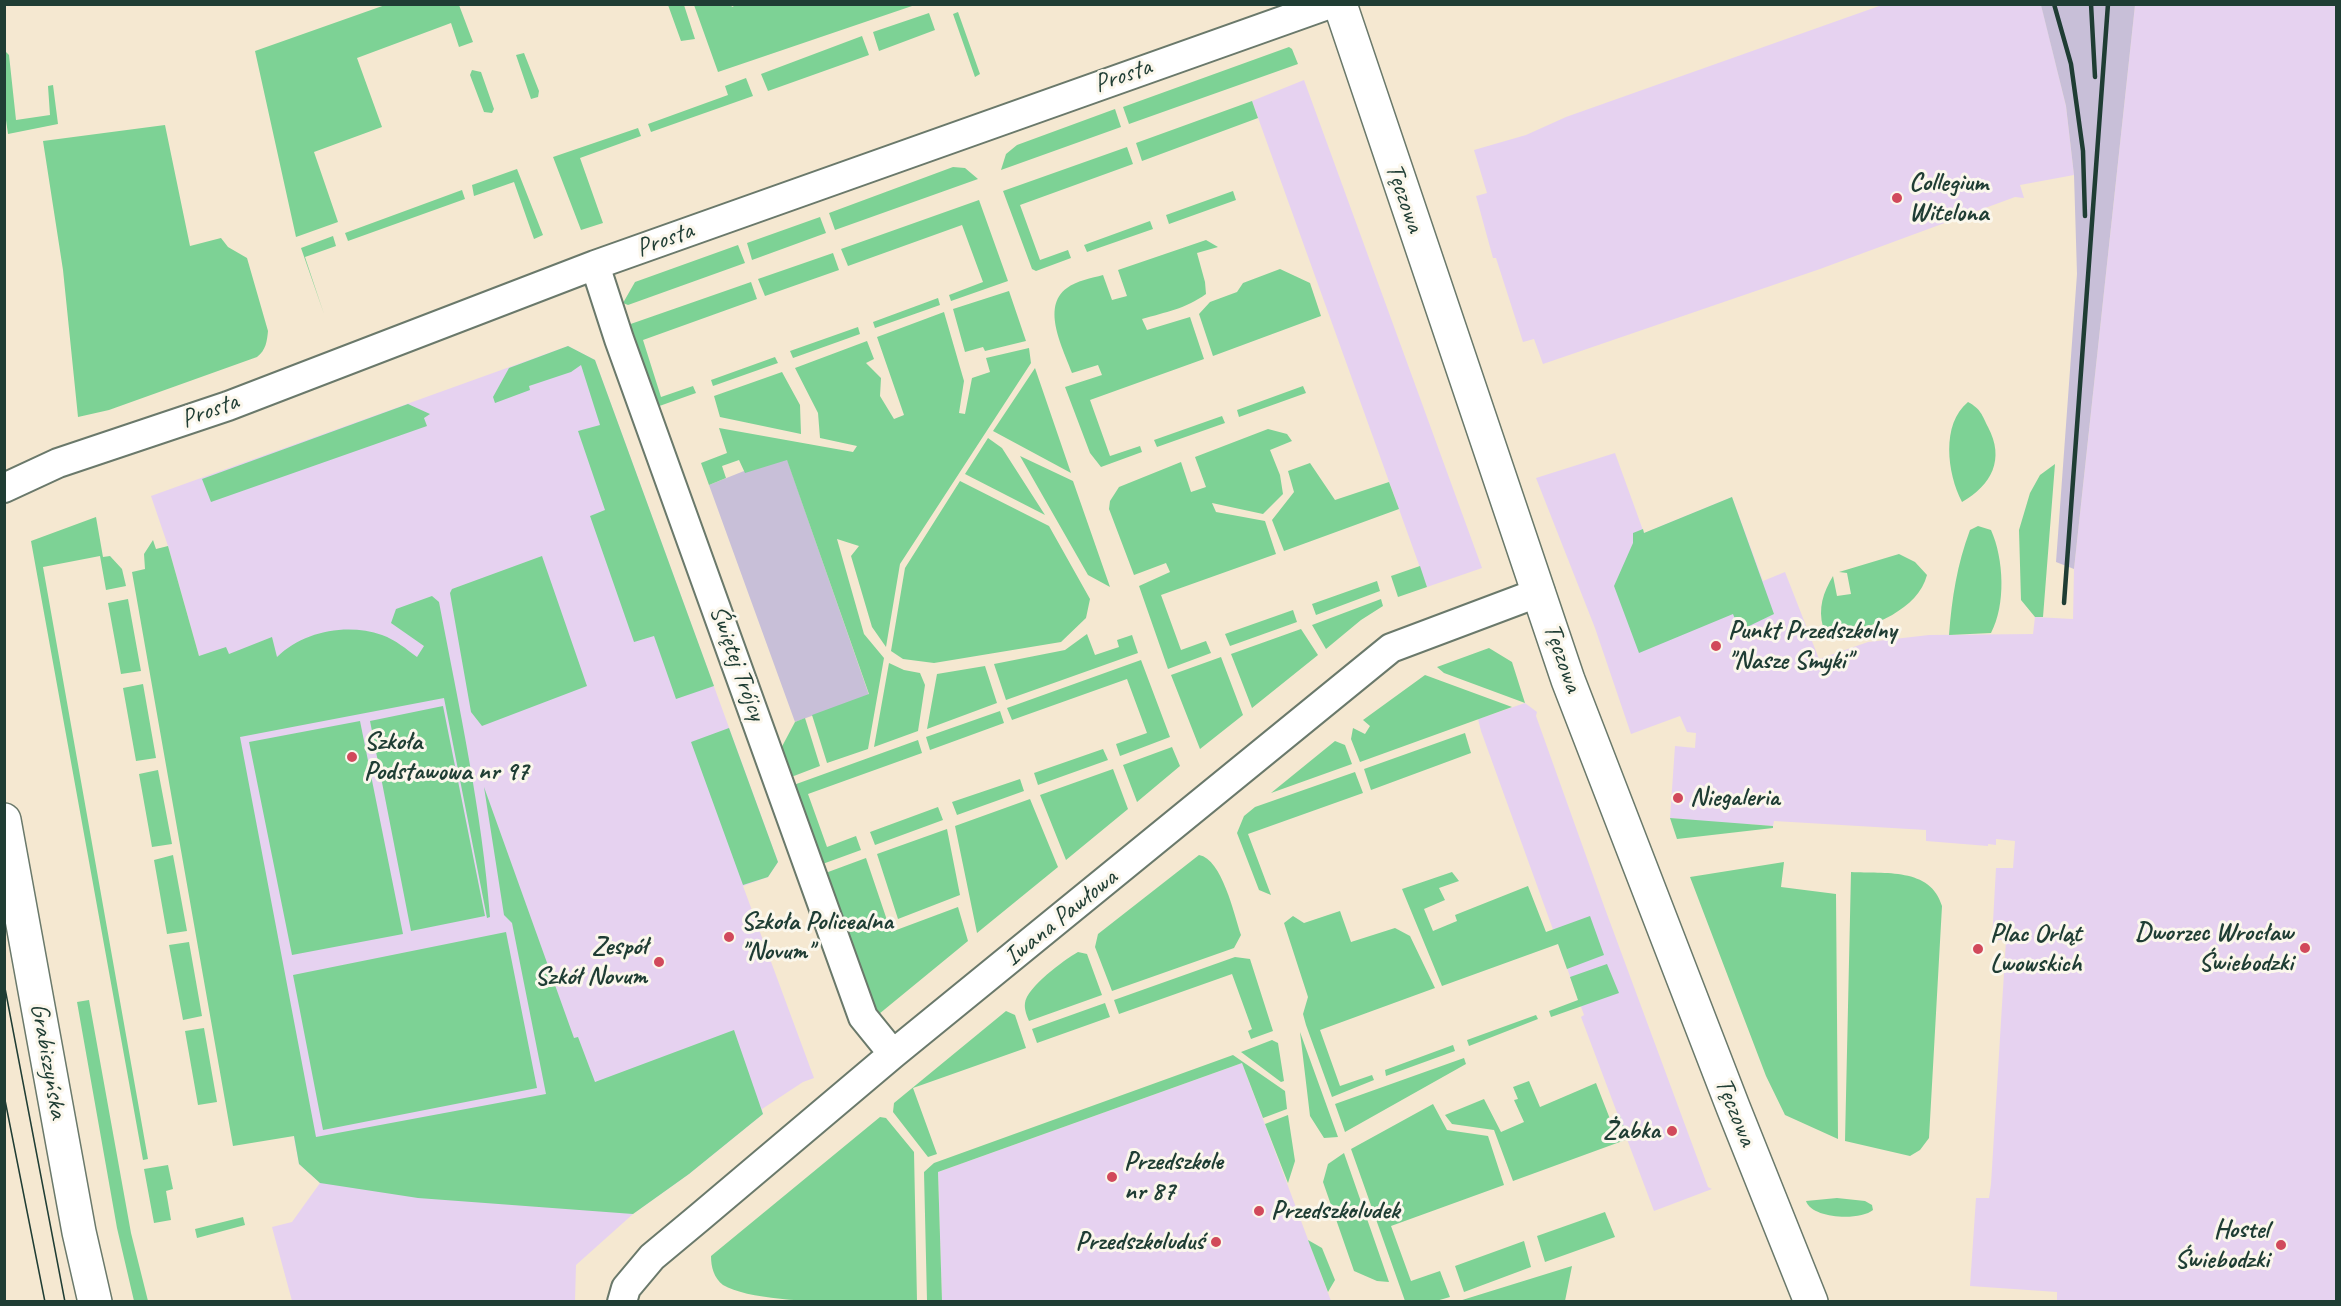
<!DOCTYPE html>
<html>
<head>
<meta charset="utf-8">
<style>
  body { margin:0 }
  #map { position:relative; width:2341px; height:1306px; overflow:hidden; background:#f5e8d1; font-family:Caveat,sans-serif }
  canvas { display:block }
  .frame { position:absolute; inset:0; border:6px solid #1f3d34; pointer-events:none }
</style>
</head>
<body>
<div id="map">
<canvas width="2341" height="1306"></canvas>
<div class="frame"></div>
</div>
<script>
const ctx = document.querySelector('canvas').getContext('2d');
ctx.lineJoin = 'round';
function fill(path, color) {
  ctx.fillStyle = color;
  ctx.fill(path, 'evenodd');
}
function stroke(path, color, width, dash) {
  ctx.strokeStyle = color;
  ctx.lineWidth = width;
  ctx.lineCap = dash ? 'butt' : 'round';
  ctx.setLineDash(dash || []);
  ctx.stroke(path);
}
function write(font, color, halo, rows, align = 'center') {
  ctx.font = font + ' Caveat,sans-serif';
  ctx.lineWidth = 6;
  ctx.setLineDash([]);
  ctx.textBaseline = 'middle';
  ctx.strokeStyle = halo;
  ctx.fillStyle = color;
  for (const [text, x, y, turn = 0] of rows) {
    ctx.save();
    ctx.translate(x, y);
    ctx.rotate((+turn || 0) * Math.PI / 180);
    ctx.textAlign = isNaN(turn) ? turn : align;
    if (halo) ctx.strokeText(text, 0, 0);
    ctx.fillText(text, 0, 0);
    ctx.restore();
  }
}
const built = new Path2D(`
  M2041 4 2066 106 2074 175 2020 185 2024 198 2015 197 1820 269 1543 364 1534 339 1523 342 1496 258H1493L1476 196 1487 193 1474 150 1526 135 1566 117 1882 5Z
  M2135 5H2336V1301L2057 1302V1292L1970 1286 1976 1198H1989L1991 1184 2006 940H1992L1996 868H2013L2015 841 1996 839V845L1988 844V846L1926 841V830L1774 821 1773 826 1748 824 1747 826 1670 818 1675 746 1695 748 1696 733 1687 732 1680 716 1631 734 1595 628 1536 478 1615 453 1644 533 1732 497 1763 581 1785 572 1819 659 1868 642 1929 635 2033 634 2035 617 2073 619 2074 569Z
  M1304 80 1482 568 1427 587 1252 101Z
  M568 346 595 360 778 862 768 877 743 886 814 1078 803 1082 762 1109 763 1114 689 1174 633 1214 576 1265 575 1301H292L272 1227 292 1222 320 1183 299 1164 208 688 168 546 151 496Z
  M1525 703 1537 712 1536 716 1604 906 1708 1187 1712 1189 1654 1211 1581 1017 1584 1015 1481 731 1478 719Z
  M1242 1063 1331 1301H942L938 1172Z`);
const industrial = new Path2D(`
  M2041 5H2135L2074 569 2056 562 2077 274 2074 175 2066 106Z
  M787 459 869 695 795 722 709 485 744 471Z`);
const green = new Path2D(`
  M388 4 459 5 473 42 459 47 451 23 357 58 382 127 314 152 338 222 296 237 255 51Z
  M738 4H915V5L718 72 694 5H731L732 7Z
  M668 5H684L695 39 681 41Z
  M958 12 980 74 975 77 953 14Z
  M929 13 935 30 879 51 873 32Z
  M862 36 869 55 768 91 761 74Z
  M1289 47 1292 49 1298 64 1129 124 1123 107Z
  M5 51 9 55 16 120 50 115 48 86 53 85 58 124 8 134 5 113Z
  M524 53 539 91 538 97 531 99 516 55Z
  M472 70 481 72 494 109 492 113 484 112 470 75Z
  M746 78 753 96 651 132 648 124 728 95 725 86Z
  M1252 101 1258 118 1142 161 1136 143Z
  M1115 109 1121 127 1001 170 1006 154 1017 145Z
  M165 125 190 246 221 238 228 247 247 258 268 331C267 341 266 350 257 357L109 410 78 417 63 270 43 141Z
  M638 128 641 136 580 158 603 223 581 230 553 157Z
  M1127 147 1133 164 1020 205 1040 260 1068 250 1071 258 1036 271 1032 269 1003 191Z
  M953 167 965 168 978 179 835 230 829 213Z
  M517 169 543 235 534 239 514 182 474 196 472 185Z
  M462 190 465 199 348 241 345 233Z
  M1233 191 1236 200 1169 224 1166 215Z
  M979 200 1008 281 951 301 949 295 983 282 962 225 848 266 841 249Z
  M820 217 826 233 752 260 747 243Z
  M1150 221 1153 229 1087 252 1084 245Z
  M333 236 336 246 305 257 324 314 301 248Z
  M1206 240 1218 247 1197 253 1205 282 1206 294C1185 309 1166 312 1142 319L1147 330 1190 317 1204 359 1090 400 1110 456 1140 446 1142 452 1101 467 1090 453 1065 387 1102 375 1098 365 1072 373C1064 350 1040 307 1067 288 1076 281 1092 278 1103 275L1112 300 1127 296 1118 270Z
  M738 245 745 263 628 305 623 303 635 282Z
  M833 253 839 270 765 296 758 279Z
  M1280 269 1310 283 1321 316 1213 356 1199 314 1210 302 1237 292 1243 283Z
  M751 282 757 299 643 340 661 397 693 386 696 393 651 409 622 327Z
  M1009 291 1026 341 985 351 983 347 965 352 953 309Z
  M938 298 940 305 875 328 873 322Z
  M944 312 964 381 959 413 965 414 972 378 990 372 986 358 1029 348 1031 363 900 564 886 647 872 627 851 556 859 546 837 539 864 634 884 658 868 749 827 763 812 715 869 694 787 460 745 473 739 460 722 466 726 478 709 485 701 463 727 453 719 428 853 452 857 446 820 438 818 413 795 368 867 341 874 359 866 363 881 378 880 396 894 419 904 415 877 337Z
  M858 327 860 334 793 358 790 351Z
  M568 346 595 360 714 686 676 699 654 636 634 642 590 516 605 510 578 431 600 425 581 365 571 372 529 386 530 390 495 403 493 397 509 368Z
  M775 357 778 363 713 386 711 380Z
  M1035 368 1071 473 993 431Z
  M782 372 800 405 801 434 720 417 714 396Z
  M1303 386 1306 393 1239 417 1237 410Z
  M1968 402C1981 409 1982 415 1988 427 2005 459 1992 485 1962 502 1947 473 1941 424 1968 402Z
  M408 404 430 414 424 418 427 426 211 502 202 479Z
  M1222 416 1225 423 1157 447 1154 440Z
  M1268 429 1287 434 1292 441 1270 450 1280 475 1283 494 1263 514 1212 503 1216 512 1265 521 1276 554 1161 595 1181 650 1206 641 1211 653 1168 669 1139 586 1170 572 1166 563 1134 575 1109 509 1110 501 1119 487 1181 462 1191 492 1206 487 1195 457Z
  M988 438 1002 448 1045 515 965 474Z
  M1020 456 1073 481 1110 587 1088 575Z
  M1310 463 1335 500 1389 482 1399 509 1284 551 1272 520 1294 492 1288 471Z
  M2055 464 2043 617H2035L2021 600 2019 530 2030 493 2040 475Z
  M960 481 1049 526 1090 599 1086 618 1061 642 934 663 903 659 891 651 905 568Z
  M1732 497 1774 614 1747 627 1737 624 1733 614 1639 653 1614 586 1633 543V533L1643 529 1644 533Z
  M96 517 103 557 110 556 122 569 126 586 106 590 100 556 43 567 148 1159 143 1160 31 541Z
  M1978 526 1991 530C2004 559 2006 605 1991 633L1949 635C1952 597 1957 565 1970 530Z
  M153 540 156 549 168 546 199 656 226 647 229 654 272 637 277 657C304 631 347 623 382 635 396 640 406 649 417 657L424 646 391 623 396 609 432 596 439 602C459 707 482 811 490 917L487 918 444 698 240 737 316 1137 546 1094 512 923 504 915 484 787 574 1038 578 1037 595 1082 734 1030 763 1114 689 1174 633 1214 418 1198 320 1183 299 1164 294 1136 233 1146 132 572 145 569 144 554Z
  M1899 554 1915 562 1927 575C1918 610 1872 626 1841 636L1823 627C1818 608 1823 593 1833 576L1837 596 1851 594 1847 573 1839 572Z
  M542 556 587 686 482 726 471 712 450 593 452 589Z
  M1420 566 1427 587 1398 597 1391 576Z
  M1377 581 1380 591 1316 615 1312 604Z
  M128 599 141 671 121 674 108 603Z
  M1381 599 1383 606 1361 620 1326 649 1312 625Z
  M1293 610 1297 622 1230 646 1225 634Z
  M1301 629 1318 655 1252 708 1231 654Z
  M1087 634 1095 655 1119 647 1117 640 1132 635 1138 653 1006 700 994 664 1065 650Z
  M1489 648 1512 662 1525 703 1444 673 1437 667Z
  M1221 657 1243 715 1200 749 1171 675Z
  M1141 660 1170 737 1120 756 1116 744 1147 733 1127 679 1012 720 1007 708Z
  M889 663 904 670 920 673 925 685 918 731 874 747Z
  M985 666 997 703 927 729 937 674Z
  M1425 675 1512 707 1360 762 1351 739 1353 728 1365 734 1370 726 1363 720Z
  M143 684 156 758 136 761 123 688Z
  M443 706 485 916 411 931 370 721Z
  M1000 711 1004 723 930 750 926 737Z
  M805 718 820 766 786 779 778 754 795 722Z
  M360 721 403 934 292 955 249 742Z
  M729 728 778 862 768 877 743 885 691 742Z
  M1465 733 1471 753 1371 790 1364 769Z
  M918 740 922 753 808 794 827 847 856 836 861 850 817 866 788 787Z
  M1335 741 1345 745 1352 764 1271 793Z
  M1172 747 1180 766 1137 802 1123 765Z
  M1103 749 1108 760 1038 785 1034 773Z
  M1113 769 1128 809 1066 860 1040 795Z
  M158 770 172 844 152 847 139 774Z
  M1355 772 1363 793 1248 834 1271 895 1259 890 1237 833 1244 816 1255 807Z
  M1020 779 1024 791 957 815 952 802Z
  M1030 799 1058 867 977 933 955 826Z
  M938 807 943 820 875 845 870 832Z
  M1670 818 1773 826V828L1677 839Z
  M947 829 960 895 898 919 877 854Z
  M173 855 187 931 167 934 154 860Z
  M1199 855C1222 859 1234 914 1241 935L1234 948 1112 991 1095 947 1098 934Z
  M866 858 891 932 958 907 968 941 879 1014 874 1011 820 875Z
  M1784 862 1781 887 1836 894 1838 1139 1785 1115 1766 1076 1690 877Z
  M1452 872 1459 881 1439 888 1445 900 1424 909 1433 931 1457 921 1455 915 1528 886 1546 932 1590 916 1604 955 1567 969 1558 944 1442 986 1402 889Z
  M1851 872C1884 874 1931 867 1942 906L1929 1138 1920 1150 1910 1156 1845 1141Z
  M1340 911 1351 942 1395 928 1410 936 1435 988 1320 1030 1340 1086 1372 1075 1374 1080 1332 1097 1306 1025 1303 1014 1308 997 1284 923 1293 916 1304 923Z
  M506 932 537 1088 323 1130 293 975Z
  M189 942 202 1016 183 1020 169 945Z
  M1078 952 1087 954 1102 995 1029 1021C1027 1016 1024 1009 1025 1003 1027 987 1064 960 1078 952Z
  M1235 957 1250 959 1273 1031 1251 1039 1248 1031 1252 1029 1232 974 1119 1014 1114 1000Z
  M1607 964 1619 993 1551 1017 1549 1011 1578 1000 1570 977Z
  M89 1000 131 1233 148 1301H134L117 1228 77 1002Z
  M1105 1003 1110 1017 1037 1043 1032 1029Z
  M1006 1011 1015 1015 1026 1048 913 1088 937 1154 928 1157 893 1112 894 1103Z
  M1536 1015 1538 1019 1469 1046 1467 1040Z
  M204 1028 217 1102 198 1105 185 1031Z
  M1300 1032 1338 1137 1324 1138 1310 1116Z
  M1272 1040 1278 1043 1284 1081 1281 1082 1241 1052Z
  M1453 1045 1455 1051 1386 1076 1385 1070Z
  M1233 1055 1285 1091 1287 1109 1263 1118 1242 1063 938 1172 942 1301H927L924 1172 934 1163Z
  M1464 1058 1466 1064 1345 1132 1335 1104Z
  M1529 1081 1540 1107 1596 1083 1610 1119 1620 1116 1628 1139 1513 1181 1494 1130 1452 1124 1445 1115 1484 1099 1501 1132 1524 1122 1514 1100 1518 1099 1513 1087Z
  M1433 1104 1447 1130 1488 1136 1504 1185 1391 1226 1411 1281 1440 1271 1450 1297 1436 1301H1405L1351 1149Z
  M1288 1115 1295 1161 1288 1183 1265 1124Z
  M880 1117 886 1118 914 1152 917 1301C872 1302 759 1306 723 1285 714 1278 711 1267 711 1256Z
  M1344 1153 1389 1282 1377 1281 1354 1271 1323 1182 1328 1164Z
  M168 1165 173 1189 166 1191 171 1220 154 1223 144 1169Z
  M1837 1198 1865 1201 1872 1205 1873 1210C1860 1221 1812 1219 1806 1201Z
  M1605 1212 1615 1237 1545 1262 1537 1236Z
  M243 1217 245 1225 197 1238 195 1229Z
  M1308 1240 1322 1248 1335 1280 1328 1292Z
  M1524 1241 1531 1267 1464 1292 1455 1266Z
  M1572 1266 1565 1301H1459Z`);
const street = new Path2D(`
  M595 265 619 339 863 1017 893 1054
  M4 488 58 463 228 406 595 265 1330 4
  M622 1302 626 1288 652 1257 700 1217 893 1054 1391 648 1540 592`);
const secondary = new Path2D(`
  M1340 4 1568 680 1733 1107 1811 1302
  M4 820 79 1232 95 1302`);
const tram = new Path2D(`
  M4 983 65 1302
  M4 1095 45 1302`);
const rail = new Path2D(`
  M2054 4 2071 64 2083 151 2085 216
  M2091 4 2095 77
  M2064 603 2108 4`);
const markers = [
  [1897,198,6,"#d1495b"],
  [1716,646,6,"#d1495b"],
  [352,757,6,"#d1495b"],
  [1678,798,6,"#d1495b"],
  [729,937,6,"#d1495b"],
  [2305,948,6,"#d1495b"],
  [1978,949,6,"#d1495b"],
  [659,962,6,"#d1495b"],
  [1672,1131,6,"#d1495b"],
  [1112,1177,6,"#d1495b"],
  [1259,1211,6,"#d1495b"],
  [1216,1242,6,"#d1495b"],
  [2281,1245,6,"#d1495b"]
];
const streetNames = [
  ["Prosta",1123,76,-19],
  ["Tęczowa",1404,198,71],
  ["Prosta",665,240,-20],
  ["Prosta",210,411,-20],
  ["Tęczowa",1562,658,71],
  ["Świętej Trójcy",737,663,70],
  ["Iwana Pawłowa",1061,918,-39],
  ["Grabiszyńska",48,1061,80],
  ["Tęczowa",1735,1112,68]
];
const poiNames = [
  ["Collegium",1909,183],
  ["Witelona",1909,213],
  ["Punkt Przedszkolny",1728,631],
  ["\"Nasze Smyki\"",1728,661],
  ["Szkoła",364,742],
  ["Podstawowa nr 97",364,772],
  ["Niegaleria",1690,798],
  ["Szkoła Policealna",741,922],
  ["\"Novum\"",741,952],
  ["Dworzec Wrocław",2293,933,"right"],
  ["Świebodzki",2293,963,"right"],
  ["Plac Orląt",1990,934],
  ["Lwowskich",1990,964],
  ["Zespół",647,947,"right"],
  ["Szkół Novum",647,977,"right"],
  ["Żabka",1660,1131,"right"],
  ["Przedszkole",1124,1162],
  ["nr 87",1124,1192],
  ["Przedszkoludek",1271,1211],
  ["Hostel",2269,1230,"right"],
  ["Świebodzki",2269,1260,"right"],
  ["Przedszkoluduś",1204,1242,"right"]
];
fill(built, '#e6d2f0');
fill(industrial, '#c8bfd8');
fill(green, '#7dd295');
stroke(street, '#6a796b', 32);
stroke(secondary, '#6a796b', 36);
stroke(street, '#fff', 28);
stroke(secondary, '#fff', 33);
stroke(tram, '#1f3d34', 1.5);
stroke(rail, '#1f3d34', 4.5);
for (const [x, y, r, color] of markers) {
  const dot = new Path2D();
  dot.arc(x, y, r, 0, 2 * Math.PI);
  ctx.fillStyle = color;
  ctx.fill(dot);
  stroke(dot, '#fbf7ec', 2);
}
write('26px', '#1f3d34', '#fbf7ec', streetNames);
write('bold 26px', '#1f3d34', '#fbf7ec', poiNames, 'left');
</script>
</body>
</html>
